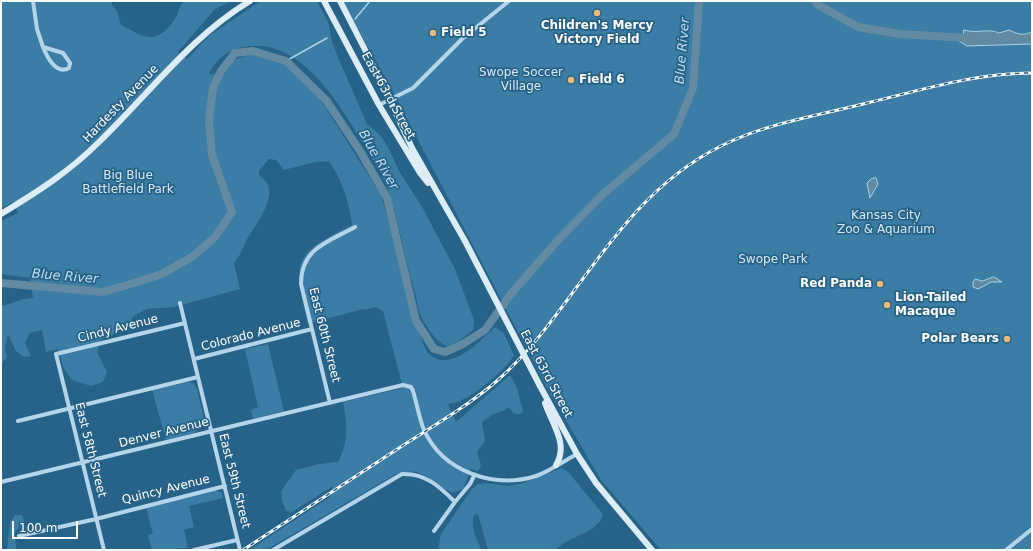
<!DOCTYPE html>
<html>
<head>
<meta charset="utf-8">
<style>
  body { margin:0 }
  #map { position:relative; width:1033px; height:551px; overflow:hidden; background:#276288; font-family:"DejaVu Sans",sans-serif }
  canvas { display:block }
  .frame { position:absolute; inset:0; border:2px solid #fff; pointer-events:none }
  .scale { position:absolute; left:12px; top:521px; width:66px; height:18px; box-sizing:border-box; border:2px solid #fff; border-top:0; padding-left:5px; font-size:12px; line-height:14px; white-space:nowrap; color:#fff; -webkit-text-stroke:3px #276288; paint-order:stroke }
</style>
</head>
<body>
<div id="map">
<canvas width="1033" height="551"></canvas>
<div class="frame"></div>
<div class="scale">100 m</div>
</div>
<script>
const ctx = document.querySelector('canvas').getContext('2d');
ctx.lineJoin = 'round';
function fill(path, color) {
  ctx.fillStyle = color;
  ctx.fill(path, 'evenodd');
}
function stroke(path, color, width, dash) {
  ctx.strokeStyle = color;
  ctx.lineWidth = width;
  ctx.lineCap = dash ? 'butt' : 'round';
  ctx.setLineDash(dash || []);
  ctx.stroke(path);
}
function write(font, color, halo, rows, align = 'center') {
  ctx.font = font + ' "DejaVu Sans",sans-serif';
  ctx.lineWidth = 3.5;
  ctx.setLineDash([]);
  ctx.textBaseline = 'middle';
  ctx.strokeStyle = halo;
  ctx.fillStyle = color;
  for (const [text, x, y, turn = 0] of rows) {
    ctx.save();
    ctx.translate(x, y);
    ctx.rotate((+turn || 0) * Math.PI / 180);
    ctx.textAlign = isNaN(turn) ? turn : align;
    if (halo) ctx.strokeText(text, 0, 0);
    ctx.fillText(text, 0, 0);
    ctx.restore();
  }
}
const green = new Path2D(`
  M1 1H112V5L117 11 121 25C129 28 136 34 144 36 157 41 170 28 176 17 180 10 177 9 184 1H231L215 9 178 52 187 59 210 35 259 2 317 1 328 22 332 42 337 55 367 124 381 136 388 147 399 171 422 207 455 269 474 320 473 330 458 342 446 346C435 340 425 326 420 314 417 307 417 300 415 293 404 257 399 220 386 185 380 170 371 156 363 143 341 107 308 50 261 46 237 45 221 52 209 73L212 75 238 58 265 52 281 58 320 99 381 195 421 337C423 343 425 350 429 354 450 374 480 341 495 327L503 332 514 355C506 370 466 404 448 404L456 422 510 375 517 388 523 411 520 414H514L509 408 492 415 482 422 485 441 477 452 481 466 478 471 471 469 463 489 452 493C430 483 424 465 396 474L266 550H249L330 497 333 486 292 512 286 511 282 501 281 491 296 470 319 464 338 462C349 442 347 424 343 402L403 388 383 311 375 307 364 310 363 309 308 324C293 259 292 255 352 225 349 202 342 180 329 161L315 162 284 170 276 160 269 159 259 171V175C266 180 271 187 269 196 266 213 254 227 246 241 242 250 240 256 234 263L240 289 174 307 147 309 134 316 127 326 117 333 100 340 97 352 107 372 103 382 91 386 72 380 64 369 58 349 46 352 42 330 30 333 25 343 31 356 24 357 16 351 8 334 5 346 7 358 1 363V305L3 306 24 299 33 298 30 278 1 274V221L18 213 14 201 1 209Z
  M342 1H1032V550H661L601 480 547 388 389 84Z
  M268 344 284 411 253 419 251 410 258 407 245 349Z
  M189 382 194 384 197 389 205 423 194 433 166 440 152 390Z
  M562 468 568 472 603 514C598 534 568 536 555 550H488L478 514 474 515C470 526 477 541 482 550H438L441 534 471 490 478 484 487 483 507 486 520 484Z
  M215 490 222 493 223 498 189 506 194 527 184 530 188 548 152 550 148 535 153 534 146 507Z
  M15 515H22L24 521 15 532 16 550H7L10 523Z`);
const water = new Path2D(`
  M964 30C975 34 990 28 999 33L1009 30C1018 34 1022 36 1032 32V44L967 46 959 41 957 35H963Z
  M876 178 878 184 870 198 867 183 871 179Z
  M994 277 1002 282H991L978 289 973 287V282L975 279 982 281Z`);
const stream = new Path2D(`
  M355 19 370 1
  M286 61 327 38`);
const river = new Path2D(`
  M815 1 818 5 858 27 900 34 967 38
  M1 283 103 292 134 283 162 274 192 257 215 237 232 212 212 155 209 120 213 88 221 71 235 53 253 51 286 61 326 100 360 151 387 198 416 321 434 349 445 352 463 344 485 330 510 295 558 240 602 195 674 134 693 88 699 1`);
const minor = new Path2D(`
  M33 1 37 29 43 47
  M43 47 63 53 70 63 69 68C56 75 47 57 43 47Z
  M379 105 413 88 462 39 509 1
  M180 303 240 550
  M194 359 312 329
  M330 403 301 284C301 248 328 242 355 227
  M18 421 198 377
  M1 482 403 385 411 387 413 391C417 404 419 418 424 430 443 472 494 489 536 476 550 471 564 461 577 454
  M434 531 455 502
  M19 536 96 519 225 486
  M104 550 56 354 185 323
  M194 550 237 540
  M273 550 402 474C425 473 439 486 455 502L470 484 474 476
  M1006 550 1032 529`);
const secondary = new Path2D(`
  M324 1 379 105 420 173 428 183
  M340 1 380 79 412 148 465 241
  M1 214C37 192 69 172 99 142 149 94 190 37 250 1
  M540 386 577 454 596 483 652 550
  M545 403C552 424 569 444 556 465`);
const rail = new Path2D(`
  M243 550C295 516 347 482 399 448 433 426 468 406 498 380 553 331 588 263 638 210 662 184 689 162 721 146 765 124 815 116 863 104 918 91 974 73 1032 73`);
const secondaryBridge = new Path2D(`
  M465 241 540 386`);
const markers = [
  [597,13,4,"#f1b978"],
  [433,33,4,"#f1b978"],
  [571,80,4,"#f1b978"],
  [880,284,4,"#f1b978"],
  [887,305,4,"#f1b978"],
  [1007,339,4,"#f1b978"]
];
const poiNames = [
  ["Children's Mercy",597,26,"center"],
  ["Victory Field",597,40,"center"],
  ["Field 5",441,33],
  ["Field 6",579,80],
  ["Red Panda",872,284,"right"],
  ["Lion-Tailed",895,298],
  ["Macaque",895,312],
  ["Polar Bears",999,339,"right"]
];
const parkNames = [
  ["Swope Soccer",521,73],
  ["Village",521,87],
  ["Big Blue",128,176],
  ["Battlefield Park",128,190],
  ["Kansas City",886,216],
  ["Zoo & Aquarium",886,230],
  ["Swope Park",773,260]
];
const streetNames = [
  ["East 63rd Street",388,96,61],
  ["Hardesty Avenue",121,104,-46],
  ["Cindy Avenue",118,329,-14],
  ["Colorado Avenue",251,335,-14],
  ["East 60th Street",324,335,76],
  ["East 63rd Street",546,374,62],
  ["Denver Avenue",164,433,-14],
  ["East 58th Street",90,450,76],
  ["East 59th Street",234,481,76],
  ["Quincy Avenue",166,490,-14]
];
const waterNames = [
  ["Blue River",683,51,-85],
  ["Blue River",378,160,60],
  ["Blue River",65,277,5]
];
fill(green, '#3b7da4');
fill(water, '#628aa3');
stroke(water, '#a7d1e9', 1);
stroke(stream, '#a7d1e9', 1.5);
stroke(river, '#628aa3', 8);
stroke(minor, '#b3d4e9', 4);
stroke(secondary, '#ddedf7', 6);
stroke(rail, '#fff', 3);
stroke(rail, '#276288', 1.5, [4.5]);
stroke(secondaryBridge, '#ddedf7', 6);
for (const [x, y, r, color] of markers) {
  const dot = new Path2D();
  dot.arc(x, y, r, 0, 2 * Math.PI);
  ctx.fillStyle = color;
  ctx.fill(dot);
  stroke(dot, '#276288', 1.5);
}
write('bold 12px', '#fff', '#276288', poiNames, 'left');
write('12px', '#d7ebf7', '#276288', parkNames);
write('12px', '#fff', '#276288', streetNames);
write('italic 13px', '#bedef0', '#276288', waterNames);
</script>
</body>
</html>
